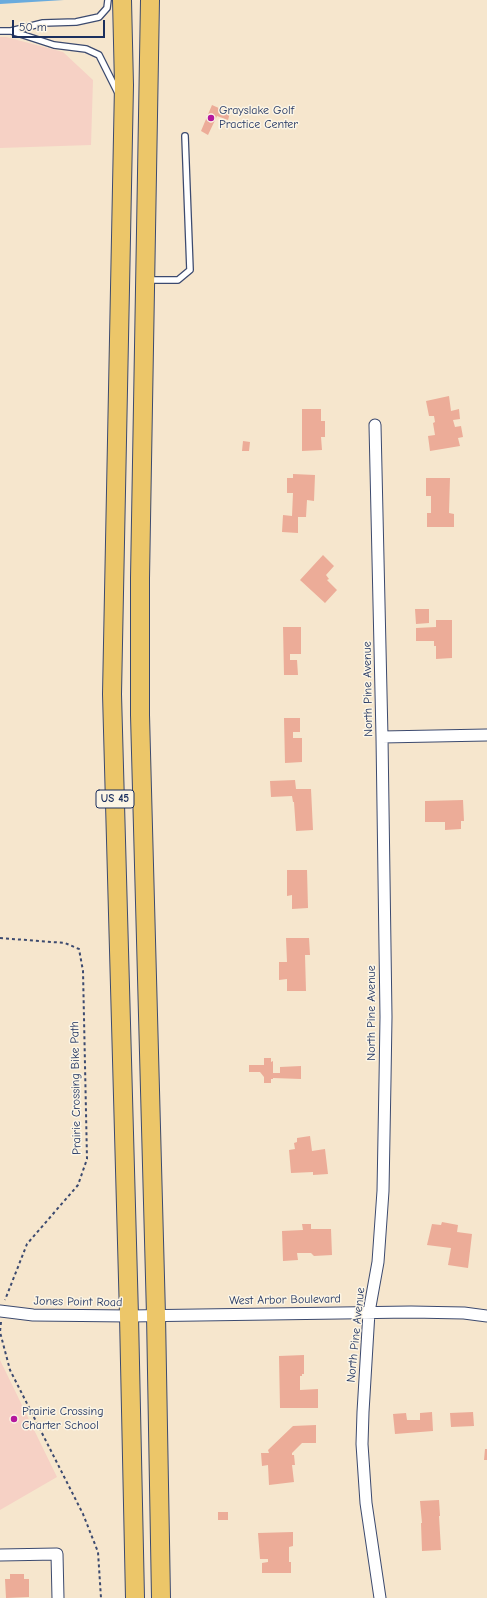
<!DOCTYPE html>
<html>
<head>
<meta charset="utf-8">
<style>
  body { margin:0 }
  #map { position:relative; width:487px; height:1598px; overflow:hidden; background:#f6e6cd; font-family:"Comic Neue",sans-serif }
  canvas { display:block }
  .scale { position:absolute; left:12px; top:20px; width:93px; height:18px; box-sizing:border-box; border:2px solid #1b2f5e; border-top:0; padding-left:5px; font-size:12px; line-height:14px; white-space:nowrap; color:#1b2f5e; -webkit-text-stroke:3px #fcf5e5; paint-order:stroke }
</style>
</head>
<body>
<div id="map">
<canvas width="487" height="1598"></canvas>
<div class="scale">50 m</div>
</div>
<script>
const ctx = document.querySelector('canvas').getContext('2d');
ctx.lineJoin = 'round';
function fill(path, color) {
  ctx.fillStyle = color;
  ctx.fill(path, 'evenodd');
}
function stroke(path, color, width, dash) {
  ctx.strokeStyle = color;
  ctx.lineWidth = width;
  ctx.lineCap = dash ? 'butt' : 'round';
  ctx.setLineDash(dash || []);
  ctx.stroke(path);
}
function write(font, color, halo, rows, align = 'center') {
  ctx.font = font + ' "Comic Neue",sans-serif';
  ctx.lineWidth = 3;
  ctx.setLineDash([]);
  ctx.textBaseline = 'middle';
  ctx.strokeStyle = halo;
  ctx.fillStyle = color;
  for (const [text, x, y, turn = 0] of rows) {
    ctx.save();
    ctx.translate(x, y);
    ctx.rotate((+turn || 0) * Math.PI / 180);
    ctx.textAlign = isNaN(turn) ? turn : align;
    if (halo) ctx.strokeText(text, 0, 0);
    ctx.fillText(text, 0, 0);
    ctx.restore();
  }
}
const built = new Path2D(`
  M0 37H6L63 52 93 80 91 145 0 148Z
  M0 1360 57 1477 0 1510Z`);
const water = new Path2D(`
  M0 0H64L0 4Z`);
const building = new Path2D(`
  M212 105 230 113 228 120 217 116 208 135 201 131Z
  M449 396 451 411 459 409 460 419 453 420 455 427 461 426 463 437 458 438 460 446 430 451 428 436 435 435 433 423 435 422 434 416H429L426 401Z
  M302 409H321V421H325V437H321L322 450 302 451Z
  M243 441 250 442 249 451H242Z
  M293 474 315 475 314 501 307 500 306 517H298V533L282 532 283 515 292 516 293 493H287V478H293Z
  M426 478H450L449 513 454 514V527H427V513H431V496H426Z
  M323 555 334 566 326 575 329 579 327 580 337 590 325 603 300 580Z
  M415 609H429V623L416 624Z
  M436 620H452V658L436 659V646H434V641H416V628L436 627Z
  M283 627H301V654H290V660H297L298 675H284Z
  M284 718H300V732H293V738H302V762L285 763Z
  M295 780 296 789H311L313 830 296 831 294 802H293L292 796 271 797 270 781Z
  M463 800 464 821H461V829L445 830V822H425V801Z
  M287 870H307L308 908 292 909V895L287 896Z
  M286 938H309L310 955H305L306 991H287V979L279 980V962H287Z
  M264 1058H271V1062L273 1061V1073H280V1067L301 1066V1079L273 1078V1079H271V1083H264V1077L260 1072H249V1065H264Z
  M310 1136 312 1151 325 1149 328 1174 313 1175V1172L291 1173 289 1150 295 1149 294 1143 297 1142V1138Z
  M442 1222 458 1225 457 1232 472 1234 468 1268 448 1265 451 1248 427 1245 432 1224 441 1225Z
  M302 1224H311V1229H331L332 1255 314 1256 311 1253H297L298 1260 283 1261 282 1231 303 1230Z
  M304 1355V1374H302V1376H300V1390L318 1389V1408H280L279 1356Z
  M432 1412 433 1431 395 1434 393 1414 406 1413 407 1420H420V1413Z
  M473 1412 474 1426 451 1427 450 1413Z
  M316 1425V1443H302L292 1453V1455H294L295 1465H292L294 1482 269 1485 268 1465 262 1466 261 1453H269L268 1450 293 1426Z
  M485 1449H487V1460H484Z
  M439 1500 440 1516H439L441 1550 422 1551 421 1523H422L420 1501Z
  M218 1512H228V1520H218Z
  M293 1532V1546L289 1547V1562H291V1573H262V1563L268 1562V1559H260L258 1533Z
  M10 1574H24V1579H29V1597L6 1598 5 1579H10Z`);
const path = new Path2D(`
  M0 938 65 943 79 949 83 971 87 1159 78 1185 27 1244 5 1300
  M1 1322 0 1332 10 1370 83 1514 98 1552 101 1598`);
const service = new Path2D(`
  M108 0 107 8 99 17 76 22 43 23 11 31 54 45 86 49 99 55 118 93
  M0 31H11
  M148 280H178L190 270 185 136`);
const minor = new Path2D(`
  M375 425 382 737 386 1017 385 1080 383 1191 378 1262 369 1312 363 1412 362 1444 366 1503 380 1598
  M382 737 487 735
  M0 1311 33 1315 129 1316 411 1312 464 1313 487 1316
  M0 1555 57 1554 58 1598`);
const primary = new Path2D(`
  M122 0 124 85 112 694 129 1316 135 1598
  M150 0 140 578V715L156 1315 161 1598`);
const markers = [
  [211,118,4,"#b5179e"],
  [14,1419,4,"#b5179e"]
];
const shields = [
  [115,799,38]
];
const shieldNames = [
  ["US 45",115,799]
];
const poiNames = [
  ["Grayslake Golf",219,111],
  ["Practice Center",219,125],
  ["Prairie Crossing",22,1412],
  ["Charter School",22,1426]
];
const streetNames = [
  ["North Pine Avenue",368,689,-91],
  ["North Pine Avenue",372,1013,-90],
  ["Prairie Crossing Bike Path",76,1088,-91],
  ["West Arbor Boulevard",285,1300,-1],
  ["Jones Point Road",78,1302,1],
  ["North Pine Avenue",356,1335,-84]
];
fill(built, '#f6d1c5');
fill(water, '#69abdd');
fill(building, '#ecac98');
stroke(service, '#3c4a6f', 8);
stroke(minor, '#3c4a6f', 13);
stroke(primary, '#3c4a6f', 20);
stroke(path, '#3c4a6f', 2, [3, 3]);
stroke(service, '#fff', 5.5);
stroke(minor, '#fff', 11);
stroke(primary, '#ecc669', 18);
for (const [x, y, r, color] of markers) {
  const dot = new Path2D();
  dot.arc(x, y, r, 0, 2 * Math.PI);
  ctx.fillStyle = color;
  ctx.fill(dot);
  stroke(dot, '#fcf5e5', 1.5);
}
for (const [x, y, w] of shields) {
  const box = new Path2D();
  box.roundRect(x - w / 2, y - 9, w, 18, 3);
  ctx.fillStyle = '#fcf5e5';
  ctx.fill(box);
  stroke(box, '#1b2f5e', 1);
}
write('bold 11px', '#1b2f5e', null, shieldNames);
write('12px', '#1b2f5e', '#fcf5e5', poiNames, 'left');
write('12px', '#1b2f5e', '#fcf5e5', streetNames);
</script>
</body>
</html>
